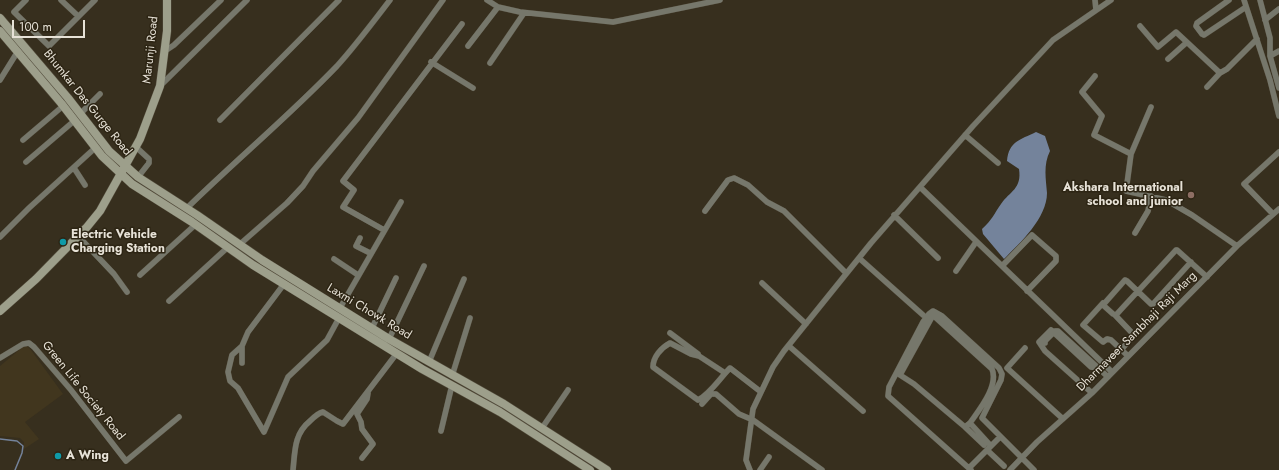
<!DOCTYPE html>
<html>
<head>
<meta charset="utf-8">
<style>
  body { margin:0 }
  #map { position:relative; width:1279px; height:470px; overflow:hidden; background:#372f1e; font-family:Jost,sans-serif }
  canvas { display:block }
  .scale { position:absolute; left:12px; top:20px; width:73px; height:18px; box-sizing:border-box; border:2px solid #e7e2d7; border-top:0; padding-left:5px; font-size:12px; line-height:14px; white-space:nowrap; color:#e7e2d7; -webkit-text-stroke:3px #2d2514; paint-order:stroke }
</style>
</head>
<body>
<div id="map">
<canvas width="1279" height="470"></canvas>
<div class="scale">100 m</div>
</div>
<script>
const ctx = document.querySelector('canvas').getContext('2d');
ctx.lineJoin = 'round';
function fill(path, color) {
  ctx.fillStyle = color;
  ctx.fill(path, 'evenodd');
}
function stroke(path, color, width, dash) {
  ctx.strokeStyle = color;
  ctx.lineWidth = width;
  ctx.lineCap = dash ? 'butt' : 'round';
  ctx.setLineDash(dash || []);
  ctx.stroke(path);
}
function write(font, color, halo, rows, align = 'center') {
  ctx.font = font + ' Jost,sans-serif';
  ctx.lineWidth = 3;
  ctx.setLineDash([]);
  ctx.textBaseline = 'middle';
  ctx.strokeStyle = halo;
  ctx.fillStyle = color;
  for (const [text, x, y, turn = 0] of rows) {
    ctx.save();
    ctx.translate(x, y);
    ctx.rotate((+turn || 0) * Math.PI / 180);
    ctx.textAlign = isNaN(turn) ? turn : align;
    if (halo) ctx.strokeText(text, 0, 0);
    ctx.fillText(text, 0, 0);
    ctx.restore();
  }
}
const built = new Path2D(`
  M24 346H27L31 350 63 394 25 422 39 439 24 449V442L20 438 0 436V366Z`);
const water = new Path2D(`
  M1036 132 1045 136 1050 151C1043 165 1046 179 1047 193 1047 218 1020 243 1004 259L983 234 982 229C992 220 994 214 1001 204 1010 191 1022 189 1019 169L1007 161C1009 141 1020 140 1036 132Z`);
const stream = new Path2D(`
  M0 439 17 441 23 446 22 453 15 470`);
const street = new Path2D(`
  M26 0 14 12 49 46 95 0
  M61 0 78 16
  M487 0 498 7 520 12 613 22 720 0
  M1095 0 1096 10
  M1229 0 1197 23 1196 26 1202 34 1204 35 1246 7
  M1244 0 1270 80 1279 116
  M1260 0 1270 38V56L1279 88
  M1265 20 1279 9
  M1140 26 1158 47 1176 32 1220 73 1227 69 1257 39
  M468 46 498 7
  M165 51 174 45 221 0
  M1270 56 1279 51
  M1168 59 1186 43
  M431 62 473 88
  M490 63 524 13
  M1095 76 1082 92 1102 116 1094 135 1131 154
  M0 80 18 51
  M160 86 247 0
  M1207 87 1220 73
  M1151 107 1131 154 1126 191 1166 200 1192 215 1237 246
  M80 114 100 94
  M220 120 339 0
  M965 135 998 163
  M23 140 63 106
  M136 147 149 159V163L138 177
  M26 162 74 121
  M74 168 85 185
  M920 187 1112 372
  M187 208C236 160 289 116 337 66 356 45 373 22 390 0
  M705 211 728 180 734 178 748 185 767 202 784 211 846 273
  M1273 214 1244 184 1279 152
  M894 215 938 258
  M384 230 343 207 354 190 343 181 462 24
  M1135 233 1148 211 1151 196
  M78 236 114 274 127 292
  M0 237 29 208 95 148
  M360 238 356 246 370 253
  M239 245 287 203 303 186 313 171 358 118 443 0
  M859 258 923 315
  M334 259 358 275
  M1191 262 1153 304H1151L1127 281 1125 280 1103 305 1113 314 1116 315C1136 293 1156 272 1176 250H1177L1207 277
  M1002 266 1032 235 1056 256V261L1027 291
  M956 271 976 242
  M140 275 195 225
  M762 283 806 324
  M169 301 227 248
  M1103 303 1083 325 1103 342 1107 339 1111 340 1128 356
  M340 308 401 202
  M1115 315 1134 335 1121 350
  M372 328 396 278
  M670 333 698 354
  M389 339 424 266
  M1045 343V341L1055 331H1058L1108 377
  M242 346 232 355 228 372 230 381 238 388 264 432 288 377 327 340 339 318
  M789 346 863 411
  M1025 348 1007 368 1063 419
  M0 358 23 344 29 343 34 347 71 390 126 461 179 417
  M429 362 464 279
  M242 363V346L248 332 284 284
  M725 373 699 356 691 354 670 343C661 348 653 357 653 367L698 400C710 394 720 378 730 368L761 392
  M452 376 470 318
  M1092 393 1045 351 1039 342 1051 330 1091 367 1098 368
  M702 404 711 394H716L739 414 753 420 822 470
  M970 423 965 427 914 384 900 375 932 317H935L992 369C999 386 979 410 970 423L991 446
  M965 427 984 445
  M542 428 568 390
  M441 431 452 385
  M987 450 1004 466
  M362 458 373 444 362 429 361 422 357 414 367 399 368 393
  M969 468 1000 437
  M293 470C295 451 294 434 310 421 314 417 318 413 323 412L337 421 343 424 397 353
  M750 470 746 460 753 409 773 367 784 351 871 243 973 126 1053 40 1111 0
  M760 470 769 457
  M971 470 888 396 889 387 923 322 929 314 933 311 942 316 999 368 1002 374 1001 380 982 418 1034 470
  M1010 470 1037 442 1092 393 1237 246 1279 209`);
const secondary = new Path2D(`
  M0 18 68 98 109 151 138 177 197 215 262 260 389 339 504 404 607 470
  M0 31 61 103 102 156 132 184 192 222 253 265 422 369 500 412 590 470
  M0 311 36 279 87 227 100 211 140 139 160 86 167 31V0`);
const markers = [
  [1191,195,4,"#8d6e63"],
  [63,242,4,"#0f9aa8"],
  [58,456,4,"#0f9aa8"]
];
const streetNames = [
  ["Marunji Road",151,50,-84],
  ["Bhumkar Das Gurge Road",87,103,51],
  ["Laxmi Chowk Road",369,312,31],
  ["Dharmaveer Sambhaji Raji Marg",1137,332,-45],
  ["Green Life Society Road",83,391,51]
];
const poiNames = [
  ["Akshara International",1183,188,"right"],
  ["school and junior",1183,202,"right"],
  ["Electric Vehicle",71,235],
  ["Charging Station",71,249],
  ["A Wing",66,456]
];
fill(built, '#41361e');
fill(water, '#74839b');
stroke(stream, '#74839b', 1.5);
stroke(street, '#534c3c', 6);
stroke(secondary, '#534c3c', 9);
stroke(street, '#76776b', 5.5);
stroke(secondary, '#9d9f8b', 8);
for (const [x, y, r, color] of markers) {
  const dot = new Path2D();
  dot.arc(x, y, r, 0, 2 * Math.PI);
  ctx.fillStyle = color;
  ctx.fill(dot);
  stroke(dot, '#2d2514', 1.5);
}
write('12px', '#e7e2d7', '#2d2514', streetNames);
write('bold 12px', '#e7e2d7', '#2d2514', poiNames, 'left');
</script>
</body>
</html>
